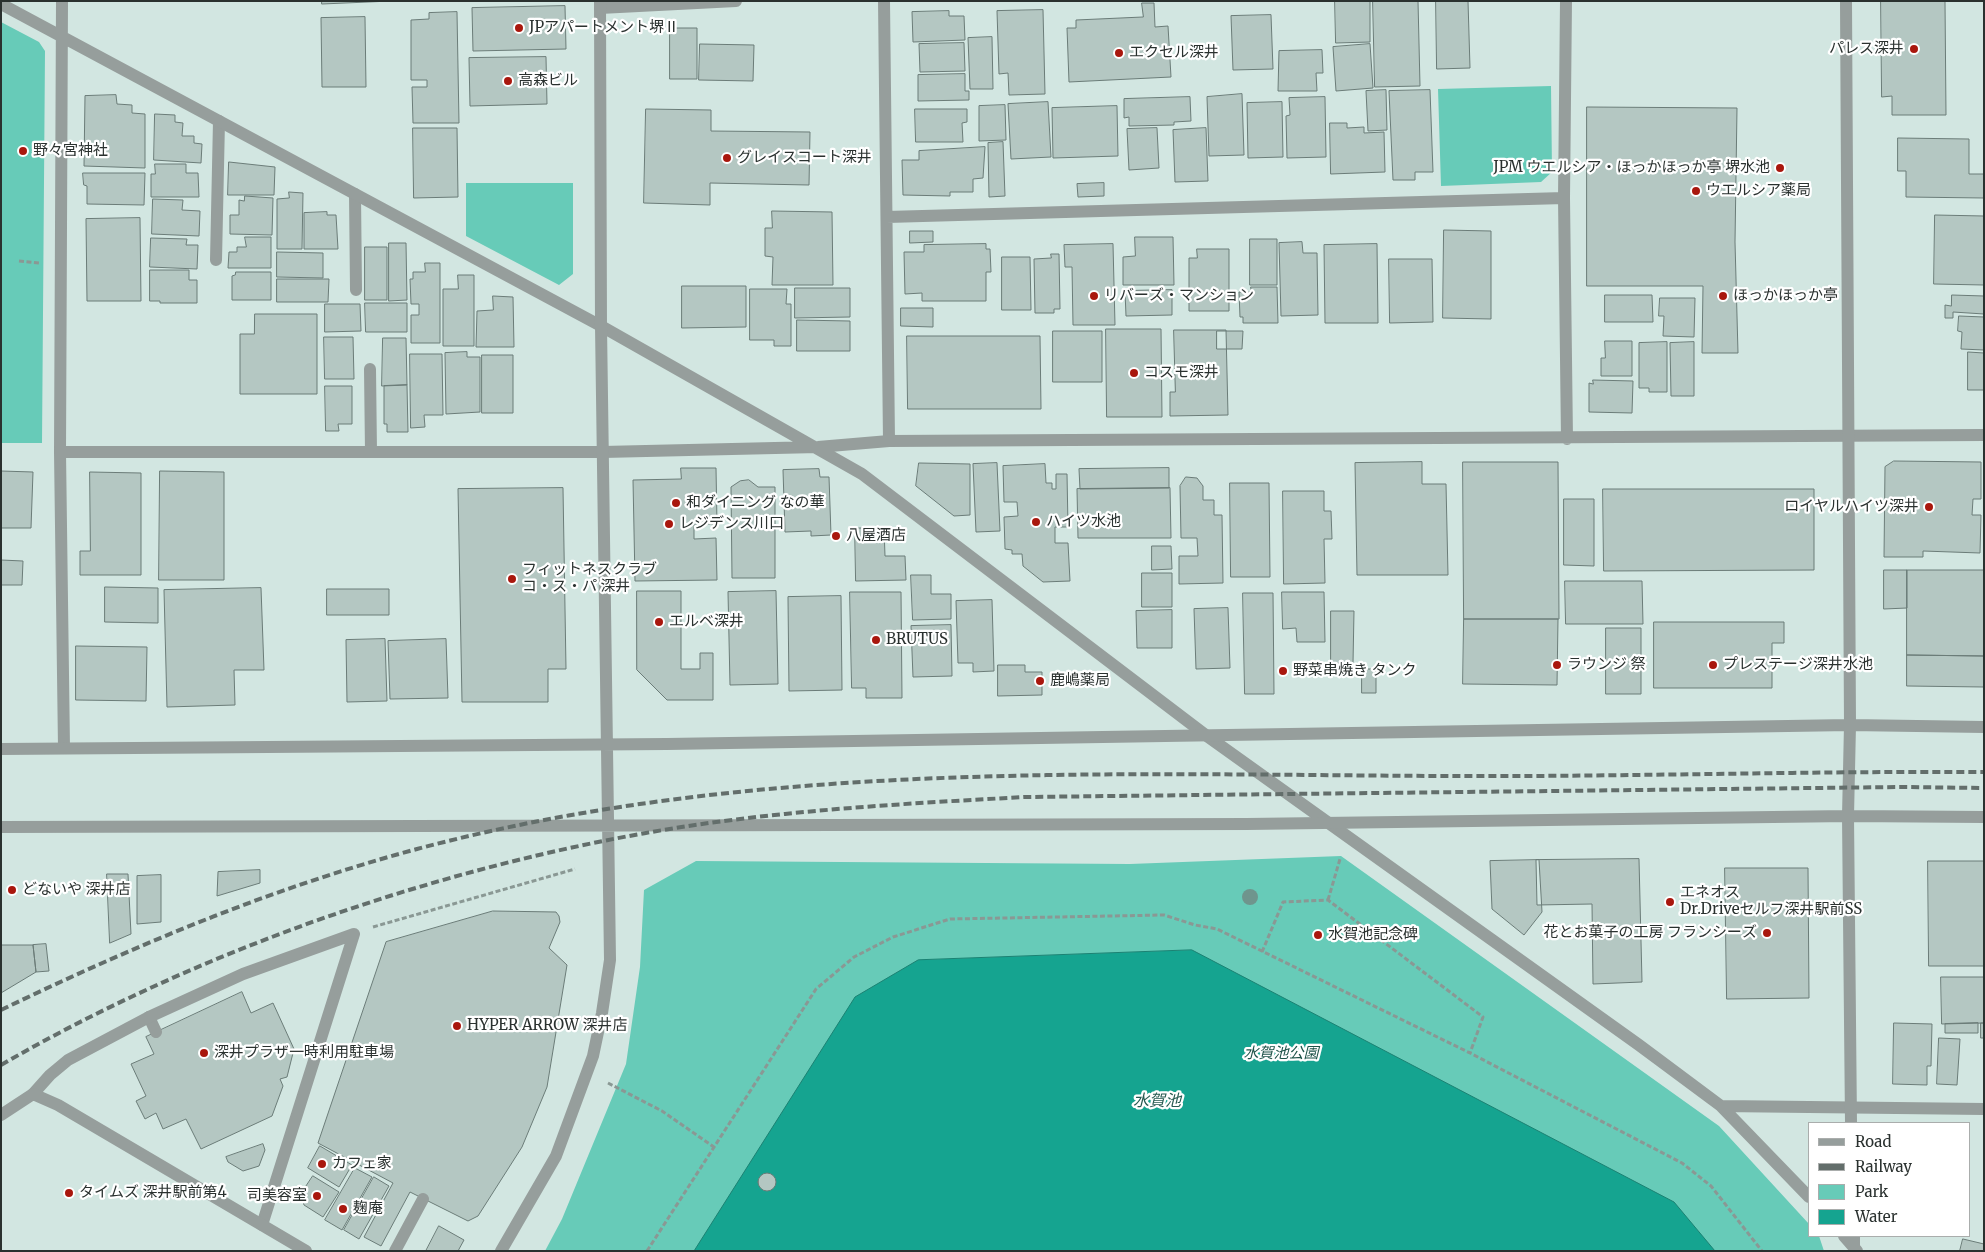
<!DOCTYPE html>
<html>
<head>
<meta charset="utf-8">
<style>
  body { margin:0 }
  #map { position:relative; width:1985px; height:1252px; overflow:hidden; background:#d2e6e1; font-family:Merriweather,serif }
  canvas { display:block }
  .frame { position:absolute; inset:0; border:2px solid #2a312f; pointer-events:none }
  .legend { position:absolute; left:1808px; top:1122px; width:162px; height:115px; box-sizing:border-box; background:#fff; border:1px solid #aaadac; margin:0; padding:6px 9px; list-style:none; font-size:15px; color:#2a312f }
  .legend li { display:flex; align-items:center; gap:10px; height:25px }
  .legend b { width:25px; border:1px solid #aaadac }
</style>
</head>
<body>
<div id="map">
<canvas width="1985" height="1252"></canvas>
<div class="frame"></div>
<ul class="legend">
<li><b style="height:6px;background:#969e9c"></b>Road</li>
<li><b style="height:6px;background:#636e6b"></b>Railway</li>
<li><b style="height:14px;background:#67cbb8"></b>Park</li>
<li><b style="height:14px;background:#15a490"></b>Water</li>
</ul>
</div>
<script>
const ctx = document.querySelector('canvas').getContext('2d');
ctx.lineJoin = 'round';
function fill(path, color) {
  ctx.fillStyle = color;
  ctx.fill(path, 'evenodd');
}
function stroke(path, color, width, dash) {
  ctx.strokeStyle = color;
  ctx.lineWidth = width;
  ctx.lineCap = dash ? 'butt' : 'round';
  ctx.setLineDash(dash || []);
  ctx.stroke(path);
}
function write(font, color, halo, rows, align = 'center') {
  ctx.font = font + ' Merriweather,"Noto Sans JP",serif';
  ctx.lineWidth = 4.5;
  ctx.setLineDash([]);
  ctx.textBaseline = 'middle';
  ctx.strokeStyle = halo;
  ctx.fillStyle = color;
  for (const [text, x, y, turn = 0] of rows) {
    ctx.save();
    ctx.translate(x, y);
    ctx.rotate((+turn || 0) * Math.PI / 180);
    ctx.textAlign = isNaN(turn) ? turn : align;
    if (halo) ctx.strokeText(text, 0, 0);
    ctx.fillText(text, 0, 0);
    ctx.restore();
  }
}
const green = new Path2D(`
  M1 22 39 42 45 51 42 443H1Z
  M1551 86 1552 172 1541 182 1441 186 1438 89Z
  M466 183H573V274L559 285 466 236Z
  M1341 856 1719 1126 1809 1224V1236H1819L1824 1251H545L562 1219 626 1064 640 967 644 890 696 861 1130 864Z`);
const water = new Path2D(`
  M1192 950 1674 1202 1715 1251H694L855 997 918 960Z`);
const building = new Path2D(`
  M322 1H391L322 4Z
  M1335 1H1370V42L1336 43Z
  M1373 1H1418L1420 86 1375 87Z
  M1436 1H1468L1470 68 1437 69Z
  M1881 1H1945L1946 115H1892V96L1882 97Z
  M1142 3H1154L1155 27 1168 26 1171 77 1069 82 1067 28H1076V20L1143 17Z
  M565 6 566 49 473 51 472 8Z
  M1043 10 1045 94 1009 95 1008 73 999 74 997 11Z
  M949 11V16H964L965 40 913 42 912 12Z
  M457 12 459 123H413L412 87H427V80H411V20L429 19V13Z
  M1271 15 1273 69 1233 70 1231 16Z
  M365 17 366 87H322L321 18Z
  M670 28H697V79H670Z
  M992 37 993 89H970L968 38Z
  M964 43 965 71 920 72 919 44Z
  M700 44 754 45 753 81 699 80Z
  M1370 44 1373 88 1336 91 1333 47Z
  M1322 50 1323 73H1316L1317 91H1278L1279 51Z
  M546 57 547 104 470 106 469 58Z
  M965 74V91H969V100L918 101V75Z
  M1386 90 1387 130 1368 131 1366 91Z
  M1430 90 1433 172H1415V180H1393L1389 91Z
  M1242 94 1244 155 1209 156 1207 97Z
  M116 95 117 104 132 105V113L145 114V168L84 166 85 96Z
  M1190 97 1191 121 1174 122V125L1129 126V117L1124 118V99Z
  M1325 97 1326 157 1287 158 1286 116 1290 115 1289 98Z
  M1048 102 1051 157 1011 159 1008 104Z
  M1282 102 1283 157 1248 158 1247 103Z
  M1005 105 1006 140 979 141V106Z
  M1117 106 1118 156 1053 158 1052 108Z
  M1587 107 1737 108 1735 242 1738 353H1702L1703 286H1587Z
  M646 109 711 110V131L810 132 809 185 710 183V205L644 203Z
  M915 109H967V122L962 123 963 142H916Z
  M155 114 175 115V122L183 123 182 136H194V143L202 144 201 163 154 160Z
  M1330 123H1347V128L1364 127V133L1384 132 1385 172 1331 174Z
  M413 128H457L458 197 414 198Z
  M1157 128 1159 168 1129 170 1127 129Z
  M1206 128 1208 181 1175 182 1173 130Z
  M1898 138 1969 139V174H1984V198L1906 197V171H1898Z
  M1003 142 1005 196 989 197 988 143Z
  M985 147 983 178 973 179V192H950V196L903 195 902 160H919V151Z
  M229 162 275 167 274 195H228Z
  M155 164H186V173H198L199 197H151V174H155Z
  M83 173H145L144 205 87 204V186L84 185Z
  M1104 183V196L1078 197 1077 184Z
  M289 192 303 193 302 249H277V199L289 198Z
  M245 196 273 198 272 235 230 234V215H239V200L244 201Z
  M153 199 183 200 182 210 200 211 199 236 152 234Z
  M772 211 832 212 833 285H772L773 257 765 256V228H772Z
  M327 212V215H336L338 249H304V213Z
  M1935 215 1984 216V285L1934 284Z
  M140 218 141 301H87L86 219Z
  M1444 230 1491 231V319L1443 318Z
  M910 231H933V242L910 243Z
  M245 237H271V268H228L229 252H237V247H246Z
  M1135 237H1173L1174 285H1123V257L1135 256Z
  M151 238 187 239 186 245H198L197 269 150 267Z
  M1250 239H1277V285H1250Z
  M1302 242 1303 253H1317L1318 315 1281 316 1279 243Z
  M389 243H406L407 300 389 301Z
  M986 244V249H990L991 272H986V301H922V293L905 294 904 252H924V245Z
  M1113 244 1115 325H1073L1072 267H1065L1064 245Z
  M1377 244 1378 323H1325L1324 245Z
  M365 247H387V300H365Z
  M1197 249H1229V311H1189V258H1197Z
  M277 252 323 253V278L277 277Z
  M1051 254H1059L1060 309H1054V313H1035L1034 259 1051 258Z
  M1002 257H1030L1031 310H1002Z
  M1389 259H1432L1433 322 1390 323Z
  M425 263H440V343H411V315H419V304H411L410 279H413V272H425Z
  M150 270H189V280H197V303H160V301H150Z
  M236 272H271V300H232V276L235 275Z
  M458 275H474V346H443V289H458Z
  M277 279H329L328 302H277Z
  M682 286H746V327L682 328Z
  M1251 287H1277L1278 323H1243V317H1240L1239 292H1251Z
  M795 288H850V317L795 318Z
  M750 289H787L786 304H791V346H774V340H750Z
  M1172 290V315L1126 316 1125 291Z
  M1605 295H1652L1653 322H1605Z
  M1952 295 1984 296V314L1953 312V318H1945V305L1951 306Z
  M493 296 513 297 514 347H476L477 311 493 310Z
  M1660 298H1695L1694 337 1663 336 1664 316H1659Z
  M365 303H407V332H366Z
  M325 304H360L361 331 325 332Z
  M901 308H933V327L901 326Z
  M255 314H317V394H240V334H254Z
  M1959 316 1984 317V350L1961 349 1962 332 1958 331Z
  M797 320 850 321V351H797Z
  M1106 329H1161L1162 417H1107Z
  M1174 330H1226L1228 415 1170 416V392H1175Z
  M1053 331H1102V382H1053Z
  M1217 331H1243L1242 349H1217Z
  M907 336H1040L1041 409H908Z
  M324 337H353L354 379H325Z
  M383 338H406L407 385 382 386Z
  M1605 341H1632V376H1601V358H1605Z
  M1667 342V392H1649V388H1639V343Z
  M1694 342V396H1671L1670 343Z
  M467 352V357H480V412L446 414 445 353Z
  M1968 352 1984 353V390H1968Z
  M410 354H442L443 415H424L425 427 411 428Z
  M482 355H513V413H482Z
  M1593 380 1633 381 1632 413 1589 412V383L1593 384Z
  M407 385 408 432H387V424H384V386Z
  M325 386H352V424H338L339 431H326Z
  M1894 461 1981 462V499H1973L1972 515H1981L1980 553 1923 551V557H1884L1885 467Z
  M1422 462V484H1446L1448 575H1357L1355 463Z
  M1463 462H1558L1559 619H1464Z
  M919 463 970 464V515L954 516 916 486Z
  M997 463 1000 531 976 532 973 464Z
  M1045 464 1046 483H1052V489H1056V474H1067L1068 527H1055V543H1068L1070 581 1043 582 1023 566 1022 554H1012V550L1005 549 1004 517 1018 516 1017 502H1004L1003 466Z
  M681 468H716L717 524H694V539L716 538 717 580 635 581 633 480 681 479Z
  M1169 468V488L1080 489 1079 469Z
  M819 469 820 477H829L831 535 811 536V531L785 532 783 470Z
  M1 471 33 472 31 528H1Z
  M160 471 224 472V580H159Z
  M90 472 141 473V575H80V551H90Z
  M1186 477 1197 478 1203 486V500H1214V515H1222L1223 583 1179 584V556H1198L1197 538H1181L1180 486Z
  M749 480 758 487H775V578H732L731 487 740 481Z
  M1230 483H1269L1270 577H1231Z
  M563 488 566 669H548V702H462L458 489Z
  M1170 488 1171 538H1078L1077 489Z
  M1603 489H1814V570L1604 571Z
  M1283 491H1324V511H1331L1332 539H1324L1325 583 1284 584Z
  M1564 499H1594V566L1564 565Z
  M855 528H884L885 556H905L906 580 856 581Z
  M1152 546H1171L1172 569 1152 570Z
  M1 560 23 561 22 585H1Z
  M1884 570H1907V608L1884 609Z
  M1907 570H1984V656L1907 655Z
  M1142 573H1172V607H1142Z
  M911 575H931V594H951V619L913 620Z
  M1565 581H1642L1643 624H1566Z
  M105 587 158 588V623L105 622Z
  M261 588 264 670H234L235 705 167 707 164 590Z
  M327 589H389V615H327Z
  M637 591H681V669H700V653H713V700H667L637 670Z
  M776 591 778 684 730 685 728 592Z
  M850 592H901L902 698H866V688H852Z
  M1282 592H1324L1325 642H1297L1296 628 1283 629Z
  M1243 593H1273L1274 694H1245Z
  M841 596 842 690 789 691 788 597Z
  M992 600 994 671 973 672V663H958L956 601Z
  M1228 608 1230 668 1196 669 1194 609Z
  M1172 610V648H1137L1136 611Z
  M1331 611H1354L1353 663H1331Z
  M1464 619H1558L1557 685 1463 684Z
  M1654 622H1784V643H1772V688H1654Z
  M951 625 952 676 913 677 911 626Z
  M1606 628H1641V694H1606Z
  M385 639 387 701 347 702 346 640Z
  M446 639 448 698 390 699 388 641Z
  M76 646 147 647 146 701 76 700Z
  M1907 655 1984 656V687L1907 686Z
  M998 665H1025V672H1042V695L998 696Z
  M1362 669H1376V693H1362Z
  M1639 859 1642 982 1593 984 1592 904 1537 905 1536 860Z
  M1539 860 1542 912 1524 935 1492 909 1490 861Z
  M1928 861H1984V966H1929Z
  M1725 868H1808L1809 998 1727 999Z
  M260 870V883L217 896 218 872Z
  M107 874H128L131 934 110 943Z
  M161 875V922L137 924V876Z
  M493 911 556 912 559 916 560 922 549 948 567 965 547 1087 522 1147 478 1216 468 1221 410 1192 381 1246 364 1237 393 1183 318 1143 386 942Z
  M46 944 49 971 36 972 33 945Z
  M1 945H33L36 972 1 993Z
  M1941 977H1984V1023L1942 1024Z
  M242 992 251 1013 273 1003 294 1049 287 1077 280 1079 283 1086 272 1116 201 1149 186 1119 163 1129 156 1113 145 1119 136 1101 146 1096 131 1064 154 1054 146 1037Z
  M1894 1023 1932 1024 1931 1066H1927V1085L1893 1084Z
  M1978 1023V1033H1945V1024Z
  M1981 1023H1984V1038H1981Z
  M1939 1038 1960 1039 1957 1085 1937 1084Z
  M263 1144 265 1150 259 1166 243 1171 228 1162 226 1157Z
  M320 1146 352 1165 339 1187 308 1168Z
  M355 1168 372 1177 342 1230 325 1220Z
  M758 1182a9 9 0 1 1 18 0a9 9 0 1 1-18 0Z
  M313 1176 339 1192 323 1217 304 1205 301 1194Z
  M374 1177 389 1186 359 1239 344 1230Z
  M439 1226 464 1240 458 1251H426Z
  M1963 1239 1984 1244V1251H1960Z`);
const path = new Path2D(`
  M19 261 39 263
  M1328 900 1340 859
  M373 927 575 869
  M1262 952 1283 902 1328 900 1483 1017 1470 1053
  M608 1083 662 1111 714 1147
  M647 1251 816 989 854 957 893 937 950 919 1164 915 1195 925 1217 929 1470 1053 1682 1163 1711 1186 1762 1251`);
const service = new Path2D(`
  M355 194 356 290
  M216 260 219 121
  M370 369 371 452
  M149 1017 156 1032
  M395 1251 423 1199`);
const minor = new Path2D(`
  M62 1 60 452 64 748
  M884 1 889 441
  M1566 1 1564 198 1567 439
  M1 4 601 326 862 474 1207 736 1639 1045 1721 1106 1809 1197
  M600 8 736 1
  M887 217 1564 198
  M60 452H603L818 447 889 441 1984 435
  M33 1094 50 1075 68 1060 149 1017 243 974 354 934 262 1225
  M1721 1106 1984 1109
  M1844 1236 1857 1251`);
const tertiary = new Path2D(`
  M1846 1 1850 725 1848 816 1851 1123
  M1 749 667 744 1850 725 1984 727
  M1 827 1247 824 1848 816 1984 817
  M1 1115 33 1094 58 1105 306 1251
  M1854 1236V1251
  M501 1251 556 1156 593 1056 602 1013 610 960 601 326 600 1`);
const rail = new Path2D(`
  M1 1010C136 945 272 888 417 849 747 761 1097 774 1436 776 1619 777 1801 771 1984 772
  M1 1065C193 954 423 873 640 834 767 811 897 804 1025 797L1901 787 1984 788`);
const trees = [
  [1250,897]
];
const markers = [
  [519,28,5,"#a9170d"],
  [1914,49,5,"#a9170d"],
  [1119,53,5,"#a9170d"],
  [508,81,5,"#a9170d"],
  [23,151,5,"#a9170d"],
  [727,158,5,"#a9170d"],
  [1780,168,5,"#a9170d"],
  [1696,191,5,"#a9170d"],
  [1094,296,5,"#a9170d"],
  [1723,296,5,"#a9170d"],
  [1134,373,5,"#a9170d"],
  [676,503,5,"#a9170d"],
  [1929,507,5,"#a9170d"],
  [1036,522,5,"#a9170d"],
  [669,524,5,"#a9170d"],
  [836,536,5,"#a9170d"],
  [512,579,5,"#a9170d"],
  [659,622,5,"#a9170d"],
  [876,640,5,"#a9170d"],
  [1557,665,5,"#a9170d"],
  [1713,665,5,"#a9170d"],
  [1283,671,5,"#a9170d"],
  [1040,681,5,"#a9170d"],
  [12,890,5,"#a9170d"],
  [1670,902,5,"#a9170d"],
  [1767,933,5,"#a9170d"],
  [1318,935,5,"#a9170d"],
  [457,1026,5,"#a9170d"],
  [204,1053,5,"#a9170d"],
  [322,1164,5,"#a9170d"],
  [69,1193,5,"#a9170d"],
  [317,1196,5,"#a9170d"],
  [343,1209,5,"#a9170d"]
];
const poiNames = [
  ["JPアパートメント堺Ⅱ",529,28],
  ["パレス深井",1904,49,"right"],
  ["エクセル深井",1129,53],
  ["高森ビル",518,81],
  ["野々宮神社",33,151],
  ["グレイスコート深井",737,158],
  ["JPM ウエルシア・ほっかほっか亭 堺水池",1770,168,"right"],
  ["ウエルシア薬局",1706,191],
  ["リバーズ・マンション",1104,296],
  ["ほっかほっか亭",1733,296],
  ["コスモ深井",1144,373],
  ["和ダイニング なの華",686,503],
  ["ロイヤルハイツ深井",1919,507,"right"],
  ["ハイツ水池",1046,522],
  ["レジデンス川口",679,524],
  ["八屋酒店",846,536],
  ["フィットネスクラブ",522,570],
  ["コ・ス・パ 深井",522,587],
  ["エルベ深井",669,622],
  ["BRUTUS",886,640],
  ["ラウンジ 祭",1567,665],
  ["プレステージ深井水池",1723,665],
  ["野菜串焼き タンク",1293,671],
  ["鹿嶋薬局",1050,681],
  ["どないや 深井店",22,890],
  ["エネオス",1680,893],
  ["Dr.Driveセルフ深井駅前SS",1680,910],
  ["花とお菓子の工房 フランシーズ",1757,933,"right"],
  ["水賀池記念碑",1328,935],
  ["HYPER ARROW 深井店",467,1026],
  ["深井プラザ一時利用駐車場",214,1053],
  ["カフェ家",332,1164],
  ["タイムズ 深井駅前第4",79,1193],
  ["司美容室",307,1196,"right"],
  ["麹庵",353,1209]
];
const parkNames = [
  ["水賀池公園",1281,1054]
];
const waterNames = [
  ["水賀池",1157,1101]
];
fill(green, '#67cbb8');
fill(water, '#15a490');
stroke(water, '#1b8273', 1);
fill(building, '#b4c7c2');
stroke(building, '#6b7c78', 1);
stroke(path, '#8a9894', 3, [5, 2.5]);
stroke(service, '#969e9c', 12);
stroke(minor, '#969e9c', 12);
stroke(tertiary, '#969e9c', 12);
stroke(rail, '#636e6b', 4, [8, 4]);
ctx.fillStyle = '#6f958d';
for (const [x, y] of trees) {
  ctx.beginPath();
  ctx.arc(x, y, 8, 0, 2 * Math.PI);
  ctx.fill();
}
for (const [x, y, r, color] of markers) {
  const dot = new Path2D();
  dot.arc(x, y, r, 0, 2 * Math.PI);
  ctx.fillStyle = color;
  ctx.fill(dot);
  stroke(dot, '#fff', 2);
}
write('15px', '#2a312f', '#fff', poiNames, 'left');
write('italic 15px', '#1e5349', '#fff', parkNames);
write('italic 16px', '#275a51', '#fff', waterNames);
</script>
</body>
</html>
